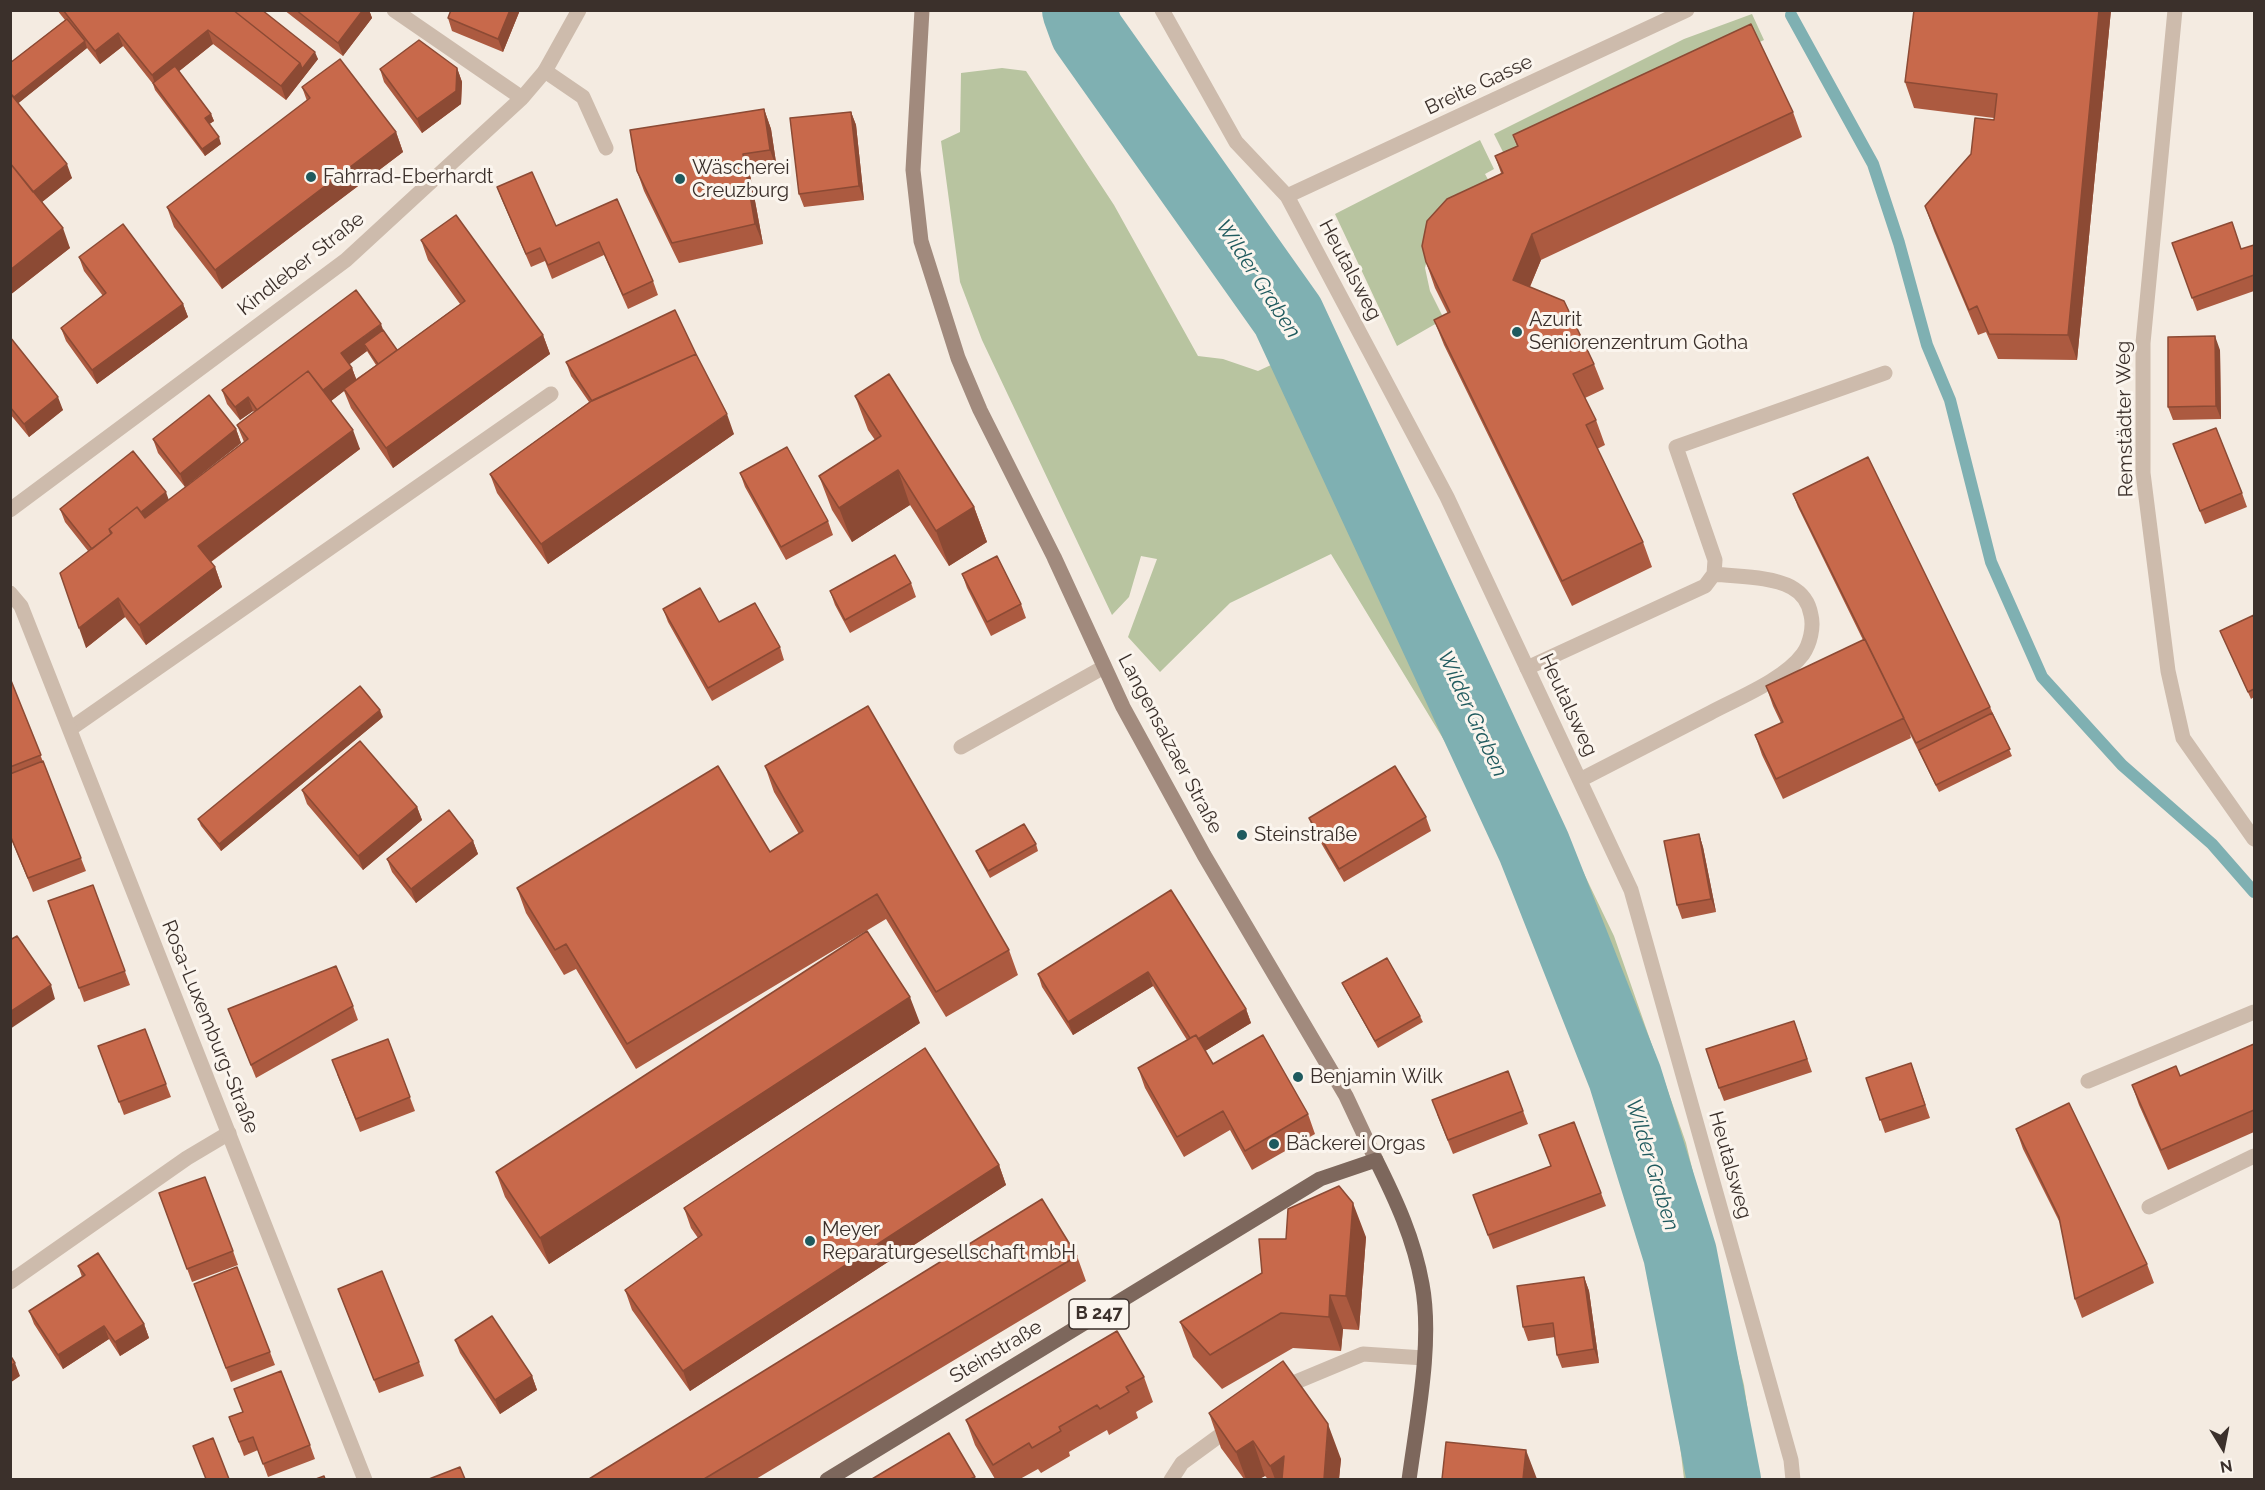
<!DOCTYPE html>
<html>
<head>
<meta charset="utf-8">
<style>
  body { margin:0 }
  #map { position:relative; width:2265px; height:1490px; overflow:hidden; background:#f4ebe1; font-family:Raleway,sans-serif }
  canvas { display:block }
  .frame { position:absolute; inset:0; border:12px solid #3b302b; pointer-events:none }
  .north { position:absolute; left:2193px; top:1418px; width:60px; height:60px; -webkit-text-stroke:4px #fbf5ee; paint-order:stroke; rotate:170deg; font-size:16px; font-weight:700; line-height:24px; text-align:center; color:#3b302b }
  .north::after { content:''; display:block; margin:auto; width:21px; height:27px; background:#3b302b; clip-path:polygon(50% 0,100% 100%,50% 72%,0 100%) }
</style>
</head>
<body>
<div id="map">
<canvas width="2265" height="1490"></canvas>
<div class="frame"></div>
<div class="north">N</div>
</div>
<script>
const ctx = document.querySelector('canvas').getContext('2d');
ctx.lineJoin = 'round';
function fill(path, color) {
  ctx.fillStyle = color;
  ctx.fill(path, 'evenodd');
}
function stroke(path, color, width, dash) {
  ctx.strokeStyle = color;
  ctx.lineWidth = width;
  ctx.lineCap = dash ? 'butt' : 'round';
  ctx.setLineDash(dash || []);
  ctx.stroke(path);
}
function write(font, color, halo, rows, align = 'center') {
  ctx.font = font + ' Raleway,sans-serif';
  ctx.lineWidth = 6;
  ctx.setLineDash([]);
  ctx.textBaseline = 'middle';
  ctx.strokeStyle = halo;
  ctx.fillStyle = color;
  for (const [text, x, y, turn = 0] of rows) {
    ctx.save();
    ctx.translate(x, y);
    ctx.rotate((+turn || 0) * Math.PI / 180);
    ctx.textAlign = isNaN(turn) ? turn : align;
    if (halo) ctx.strokeText(text, 0, 0);
    ctx.fillText(text, 0, 0);
    ctx.restore();
  }
}
const green = new Path2D(`
  M1752 14 1764 40 1508 162 1494 134 1684 39Z
  M1002 68 1026 71 1114 205 1198 356 1223 359 1258 371 1327 339 1614 936 1686 1143 1744 1385 1758 1479H1684L1658 1261 1607 1097 1521 867 1331 554 1230 603 1160 672 1128 637 1157 559 1141 556 1129 597 1112 615 982 340 960 282 941 141 960 132 961 73Z
  M1480 140 1494 169 1485 174 1498 198 1429 251 1425 268 1430 291 1444 319 1397 346 1335 214Z`);
const stream = new Path2D(`
  M1791 15 1873 164 1899 243 1927 345 1950 400 1991 562 2042 677 2122 765 2212 844 2254 892`);
const river = new Path2D(`
  M1079 10 1087 32 1288 316 1534 847 1625 1077 1680 1254 1724 1480`);
const lane = new Path2D(`
  M545 71 583 97 606 148
  M1527 668 1705 586 1714 574 1715 560 1676 447 1885 373
  M70 729 551 394
  M961 747 1104 667
  M1580 780C1623 758 1667 735 1710 713 1738 698 1784 680 1803 654 1810 644 1814 627 1811 615 1809 603 1802 593 1791 587 1769 576 1738 577 1714 574
  M2088 1081 2254 1012
  M2149 1207 2254 1156
  M10 1282 187 1158 229 1133
  M1280 1392 1291 1384 1363 1354 1424 1358
  M1171 1480 1182 1463 1234 1425`);
const street = new Path2D(`
  M394 10 522 98
  M1162 10 1236 142 1287 196 1447 497 1631 890 1791 1460 1793 1480
  M2175 10 2143 343V473L2168 671 2183 738 2254 839
  M1287 196 1687 10
  M10 510 346 260 522 98 545 71 579 10
  M10 593 21 606 365 1480`);
const secondary = new Path2D(`
  M922 10 913 170 921 241 958 358 980 410 1054 557 1123 707 1204 855 1346 1096 1376 1160`);
const primary = new Path2D(`
  M827 1480 1320 1179 1376 1160C1396 1200 1414 1239 1422 1284 1433 1342 1417 1420 1409 1480`);
const wall = new Path2D(`
  M57 10H262L318 59 286 100 213 44 179 71 211 114 214 121 209 124 221 144 205 156 155 90 153 84 123 46 100 64 87 48 18 103 72 178 42 202 70 248 10 295V63L65 20Z
  M284 10H369L372 18 343 56Z
  M520 10 503 52 452 31 448 18Z
  M1914 10H2111L2077 360 1998 359 1986 332 1978 335 1934 231 1925 206 1971 154 1994 120V118L1914 108 1905 82Z
  M457 68 462 82 461 104 422 133 384 82 380 69Z
  M302 87 396 132 403 152 222 289 174 227 167 207 307 101Z
  M764 109 771 129 777 169 750 174 763 244 679 263 644 191 637 171Z
  M851 112 856 125 864 200 804 207 799 194Z
  M1793 112 1802 137 1541 260 1530 287 1594 364 1604 389 1585 398 1596 420 1605 445 1597 449 1643 542 1652 567 1572 606 1444 345 1434 320 1448 314 1435 288 1426 262 1501 173 1495 156 1517 146 1513 135Z
  M497 187 556 226 617 199 653 281 658 295 628 309 604 255 552 279 545 261 531 267 502 200Z
  M421 240 543 335 550 354 393 468 351 408 344 391 331 401 360 449 211 562 215 567 222 587 146 645 125 617 86 648 88 551 65 522 60 509 169 500 244 442 237 425 254 412 253 411 240 420 227 404 222 390 383 330 397 350 460 304 428 260ZM367 351 376 365 356 379 352 368 349 364Z
  M2172 243 2242 249 2254 245V291L2197 311Z
  M79 257 183 304 188 317 97 384 66 341 61 328 103 296 84 271Z
  M10 337 63 410 29 437 10 414Z
  M2220 350 2221 419 2173 420 2168 407Z
  M566 362 734 434 548 564 497 493 490 474 589 402 571 376Z
  M855 396 974 507 987 542 949 566 910 505 852 542 832 510 819 476 875 440 868 430Z
  M236 429 241 443 185 487 158 453 153 439Z
  M2173 444 2242 493 2247 507 2205 524Z
  M740 473 828 521 833 535 786 560 745 487Z
  M1793 494 1990 707 2012 756 1939 792 1910 734 1911 738 1783 799 1762 755 1755 735 1781 723 1773 706 1766 686 1863 640 1798 507Z
  M962 574 1021 604 1026 618 991 636 967 588Z
  M911 583 916 597 850 633 835 605 830 591Z
  M663 609 719 622 780 647 784 660 712 701 668 622Z
  M2254 615V697L2251 699 2220 631Z
  M10 678 86 871 33 892 10 836Z
  M383 717 221 851 201 826 198 819Z
  M765 766 1009 950 1018 975 946 1017 886 919 636 1069 576 969 564 975 526 913 517 888 770 852 799 834 774 792Z
  M302 790 417 807 422 820 363 870 307 804Z
  M1426 817 1431 831 1344 882 1314 831 1309 818Z
  M1699 834 1703 847 1716 912 1682 919 1677 905Z
  M473 841 478 854 416 903 392 872 387 859Z
  M1036 844 1038 851 990 878 979 858 976 851Z
  M93 885 130 985 84 1002 48 901Z
  M1171 890 1246 1009 1251 1023 1205 1051 1213 1064 1308 1114 1315 1134 1252 1170 1230 1130 1184 1157 1145 1088 1138 1068 1187 1040 1153 986 1073 1035 1042 987 1038 974Z
  M1342 983 1420 1016 1423 1022 1378 1048 1345 989Z
  M353 1006 358 1020 256 1078 228 1009Z
  M1794 1021 1812 1072 1724 1101 1719 1088Z
  M920 1023 549 1264 505 1197 496 1172Z
  M145 1029 171 1097 124 1115 98 1046Z
  M388 1039 415 1111 360 1132 337 1074Z
  M2254 1044V1132L2168 1170 2139 1105 2132 1085 2180 1076Z
  M1911 1063 1930 1118 1885 1133 1866 1078Z
  M1508 1071 1528 1124 1453 1154 1437 1114Z
  M2016 1129 2147 1264 2154 1283 2082 1318 2075 1299 2061 1225 2023 1149Z
  M999 1165 1006 1185 690 1391 632 1310 625 1290 698 1238 691 1228 684 1208Z
  M159 1193 233 1251 238 1265 192 1282Z
  M1601 1193 1606 1206 1493 1249 1473 1195Z
  M1366 1237 1359 1330 1343 1329 1341 1351 1293 1348 1222 1389 1193 1357 1180 1322 1262 1273 1286 1239Z
  M1077 1256 1086 1281 756 1479H589Z
  M78 1266 144 1324 149 1338 120 1356 109 1339 63 1369 34 1324 29 1311 82 1277Z
  M237 1267 275 1365 231 1382 194 1284Z
  M1584 1277 1589 1291 1599 1363 1562 1368 1557 1355 1555 1337 1528 1341 1523 1327Z
  M343 1302 419 1362 424 1376 379 1393Z
  M455 1340 532 1376 537 1390 500 1414 460 1353Z
  M1144 1377 1153 1402 1136 1412 1138 1418 1109 1435 1107 1430 1069 1452 1070 1456 1041 1473 1038 1469 1020 1479H995L975 1445 966 1420Z
  M1209 1413 1341 1459 1339 1479H1268L1265 1476 1259 1479H1244L1221 1448Z
  M229 1417 310 1445 315 1459 268 1477 258 1450 244 1456Z`);
const shadedWall = new Path2D(`
  M363 10H369L372 18 343 56 338 43Z
  M510 10H520L503 52 498 39Z
  M2099 10H2111L2077 360 2068 335Z
  M208 30 213 44 157 89 152 75Z
  M118 33 123 46 100 64 95 51Z
  M85 41 87 48 15 106 12 99Z
  M315 52 318 59 286 100 281 86 300 63Z
  M457 68 462 82 461 104 422 133 417 119Z
  M764 109 771 129 777 169 770 150Z
  M851 112 856 125 864 200 859 186Z
  M211 114 214 121 208 125 205 118Z
  M396 132 403 152 222 289 215 270Z
  M219 137 221 144 205 156 202 149Z
  M743 154 750 174 763 244 755 224Z
  M67 164 72 178 37 206 32 193Z
  M63 228 70 248 10 295V270Z
  M1532 234 1541 260 1522 305 1513 280Z
  M183 304 188 317 97 384 92 370Z
  M381 324 386 337 364 344 367 351 346 367 341 353Z
  M543 335 550 354 393 468 386 448Z
  M2215 336 2220 350 2221 419 2216 406Z
  M352 368 357 381 344 389V391L326 405 321 391Z
  M58 397 63 410 29 437 24 424Z
  M248 397 253 411 240 420 235 407Z
  M727 414 734 434 548 564 541 544Z
  M236 429 241 443 185 487 180 474Z
  M353 430 360 449 205 566 198 546Z
  M898 470 910 505 852 542 839 508Z
  M166 492 171 506 112 534Z
  M974 507 987 542 949 566 936 531Z
  M215 567 222 587 146 645 139 625Z
  M118 598 125 617 86 648 79 628Z
  M380 710 383 717 221 851 219 844Z
  M417 807 422 820 363 870 358 856Z
  M1699 834 1703 847 1716 912 1711 899Z
  M473 841 478 854 416 903 411 889Z
  M1148 972 1153 986 1073 1035 1068 1022Z
  M51 985 55 999 10 1029V1012Z
  M910 997 920 1023 549 1264 540 1238Z
  M1246 1009 1251 1023 1197 1056 1192 1042Z
  M999 1165 1006 1185 690 1391 683 1371Z
  M1353 1203 1366 1237 1359 1330 1346 1296Z
  M1584 1277 1589 1291 1599 1363 1594 1349Z
  M1330 1295 1343 1329 1341 1351 1329 1317Z
  M144 1324 149 1338 120 1356 115 1342Z
  M104 1326 109 1339 63 1369 58 1355Z
  M15 1363 20 1376 10 1383V1366Z
  M532 1376 537 1390 500 1414 495 1400Z
  M1328 1424 1341 1459 1339 1479H1324Z
  M1253 1441 1265 1476 1259 1479H1246L1236 1452Z
  M1526 1450 1537 1479H1523Z
  M1284 1456 1293 1479H1275L1270 1466Z`);
const building = new Path2D(`
  M63 10H233L300 63 281 86 208 30 152 75 118 33 95 51Z
  M233 10H262L315 52 302 69 300 63Z
  M296 10H363L338 43Z
  M451 10H510L498 39 448 18Z
  M1914 10H2099L2068 335 1989 334 1977 306 1969 310 1925 206 1971 154 1975 118 1994 120 1997 94 1905 82Z
  M67 19 85 41 14 97 10 93V63Z
  M1751 24 1793 112 1532 234 1513 280 1564 301 1594 364 1573 374 1596 420 1586 425 1643 542 1562 581 1434 320 1450 312 1426 262 1422 246 1427 221 1447 199 1503 173 1495 156 1518 146 1513 135Z
  M419 40 457 68 456 91 417 119 380 69Z
  M340 59 396 132 215 270 167 207 310 98 302 87Z
  M175 66 211 114 205 118 219 137 202 149 153 83Z
  M10 93 67 164 33 192 10 163Z
  M764 109 770 150 743 154 755 224 672 243 637 171 630 130Z
  M851 112 859 186 799 194 790 118Z
  M10 163 63 228 10 270Z
  M532 172 556 226 617 199 653 281 623 295 599 242 548 265 540 248 526 254 497 187Z
  M456 215 543 335 386 448 344 389 465 301 421 240Z
  M2232 222 2241 249 2254 245V275L2192 298 2172 243Z
  M123 224 183 304 92 370 61 328 106 293 79 257Z
  M356 290 381 324 341 353 352 368 323 390 308 371 257 410 248 397 235 407 222 390Z
  M675 310 696 354 592 401 566 362Z
  M383 330 397 350 378 364 364 344Z
  M2215 336 2216 406 2168 407V337Z
  M10 337 58 397 24 424 10 407Z
  M696 354 727 414 541 544 490 474 593 400Z
  M308 371 353 430 198 546 215 567 139 625 118 598 79 628 60 573 112 533 109 529 137 507 145 518 248 439 237 425Z
  M889 374 974 507 936 531 898 470 839 508 819 476 881 436 855 396Z
  M209 395 236 429 180 474 153 439Z
  M2216 428 2242 493 2200 511 2173 444Z
  M787 447 828 521 781 547 740 473Z
  M133 451 166 492 141 512 137 507 109 529 111 534 92 549 60 509Z
  M1868 457 1990 707 1916 743 1793 494Z
  M895 555 911 583 845 620 830 591Z
  M997 556 1021 604 987 622 962 574Z
  M700 588 719 622 755 603 780 647 708 688 663 609Z
  M2254 615V689L2248 692 2220 631Z
  M1865 639 1904 718 1776 779 1755 735 1783 722 1766 686Z
  M10 678 41 755 10 767Z
  M360 686 380 710 219 844 198 819Z
  M868 706 1009 950 936 992 877 894 627 1044 566 944 555 950 517 888 718 766 770 852 803 831 765 766Z
  M1992 713 2010 749 1936 785 1919 750Z
  M360 741 417 807 358 856 302 790Z
  M43 761 81 858 28 878 10 835V774Z
  M1395 766 1426 817 1339 869 1309 818Z
  M449 810 473 841 411 889 387 859Z
  M1024 824 1036 844 988 871 976 851Z
  M1699 834 1711 899 1677 905 1664 841Z
  M93 885 125 971 79 988 48 901Z
  M1171 890 1246 1009 1198 1039 1196 1035 1190 1038 1148 972 1068 1022 1038 974Z
  M867 931 910 997 540 1238 496 1172Z
  M17 936 51 985 10 1012V940Z
  M1387 958 1420 1016 1375 1041 1342 983Z
  M336 966 353 1006 251 1065 228 1009Z
  M1794 1021 1807 1059 1719 1088 1706 1049Z
  M145 1029 166 1084 119 1102 98 1046Z
  M1196 1035 1213 1064 1263 1035 1308 1114 1245 1151 1223 1111 1177 1137 1138 1068Z
  M388 1039 410 1097 356 1119 332 1060Z
  M2254 1044V1110L2161 1150 2132 1085 2176 1066 2180 1076Z
  M925 1048 999 1165 683 1371 625 1290 702 1235 684 1208Z
  M1911 1063 1925 1105 1880 1120 1866 1078Z
  M1508 1071 1523 1111 1448 1140 1432 1100Z
  M2069 1103 2147 1264 2075 1299 2059 1217 2016 1129Z
  M1574 1122 1601 1193 1488 1235 1473 1195 1551 1166 1539 1135Z
  M205 1177 233 1251 187 1269 159 1193Z
  M1339 1186 1353 1203 1346 1296 1330 1295 1329 1317 1281 1313 1210 1355 1180 1322 1262 1273 1259 1239H1286L1288 1209Z
  M1042 1199 1077 1256 704 1479H589Z
  M98 1253 144 1324 115 1342 104 1326 58 1355 29 1311 85 1275 78 1266Z
  M237 1267 270 1352 226 1368 194 1284Z
  M382 1271 419 1362 374 1380 338 1289Z
  M1584 1277 1594 1349 1557 1355 1553 1323 1523 1327 1517 1286Z
  M492 1316 532 1376 495 1400 455 1340Z
  M1117 1331 1144 1377 1126 1387 1129 1392 1100 1409 1097 1405 1059 1427 1061 1431 1032 1448 1029 1443 993 1465 966 1420Z
  M10 1355 15 1363 10 1366Z
  M1283 1361 1328 1424 1324 1479H1282L1284 1456 1270 1466 1253 1441 1236 1452 1209 1413Z
  M281 1371 310 1445 263 1464 253 1437 239 1442 229 1417 243 1412 234 1389Z
  M949 1433 975 1477 970 1479H872Z
  M213 1438 229 1479H206L193 1446Z
  M1446 1442 1526 1450 1523 1479H1442Z
  M460 1467 465 1479H429Z
  M324 1476 325 1479H316Z`);
const markers = [
  [311,177,6,"#1f5a5e"],
  [680,179,6,"#1f5a5e"],
  [1517,332,6,"#1f5a5e"],
  [1242,835,6,"#1f5a5e"],
  [1298,1077,6,"#1f5a5e"],
  [1274,1144,6,"#1f5a5e"],
  [810,1241,6,"#1f5a5e"]
];
const shields = [
  [1099,1314,60]
];
const shieldNames = [
  ["B 247",1099,1314]
];
const streetNames = [
  ["Breite Gasse",1479,85,-25],
  ["Kindleber Straße",301,264,-38],
  ["Heutalsweg",1350,270,62],
  ["Remstädter Weg",2125,419,-91],
  ["Heutalsweg",1568,705,65],
  ["Langensalzaer Straße",1170,744,62],
  ["Rosa-Luxemburg-Straße",210,1027,68],
  ["Heutalsweg",1730,1165,74],
  ["Steinstraße",996,1352,-31]
];
const poiNames = [
  ["Wäscherei",692,168],
  ["Creuzburg",692,191],
  ["Fahrrad-Eberhardt",323,177],
  ["Azurit",1529,320],
  ["Seniorenzentrum Gotha",1529,343],
  ["Steinstraße",1254,835],
  ["Benjamin Wilk",1310,1077],
  ["Bäckerei Orgas",1286,1144],
  ["Meyer",822,1230],
  ["Reparaturgesellschaft mbH",822,1253]
];
const waterNames = [
  ["Wilder Graben",1258,279,57],
  ["Wilder Graben",1472,714,65],
  ["Wilder Graben",1652,1165,73]
];
fill(green, '#b8c4a0');
stroke(stream, '#7fb0b2', 12);
stroke(river, '#7fb0b2', 74);
stroke(lane, '#cdbbac', 15);
stroke(street, '#cdbbac', 15);
stroke(secondary, '#a18a7d', 15);
stroke(primary, '#7d675c', 15);
fill(wall, '#ac5a40');
fill(shadedWall, '#8c4a34');
fill(building, '#c8694b');
stroke(building, '#8c4a34', 1.5);
for (const [x, y, r, color] of markers) {
  const dot = new Path2D();
  dot.arc(x, y, r, 0, 2 * Math.PI);
  ctx.fillStyle = color;
  ctx.fill(dot);
  stroke(dot, '#fbf5ee', 2);
}
for (const [x, y, w] of shields) {
  const box = new Path2D();
  box.roundRect(x - w / 2, y - 15, w, 30, 4.5);
  ctx.fillStyle = '#fbf5ee';
  ctx.fill(box);
  stroke(box, '#3b302b', 1.5);
}
write('bold 18px', '#3b302b', null, shieldNames);
write('20px', '#3b302b', '#fbf5ee', streetNames);
write('20px', '#3b302b', '#fbf5ee', poiNames, 'left');
write('italic 21px', '#1f5a5e', '#fbf5ee', waterNames);
</script>
</body>
</html>
